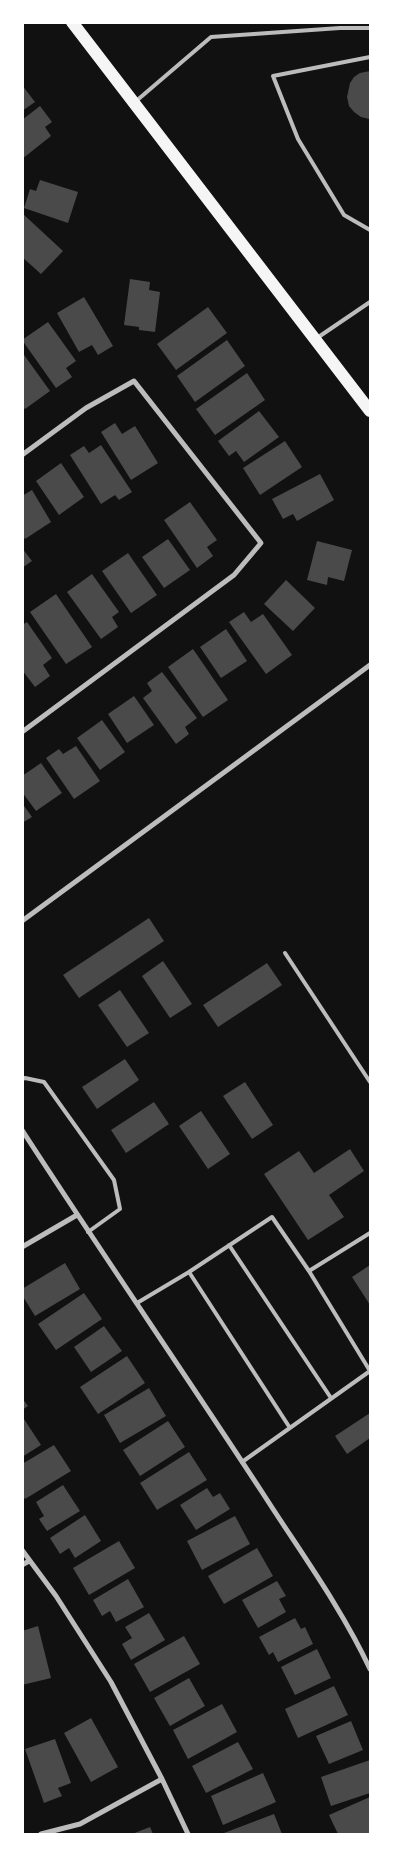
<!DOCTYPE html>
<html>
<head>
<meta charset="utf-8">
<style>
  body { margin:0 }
  #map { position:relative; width:393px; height:1857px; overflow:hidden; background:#111; font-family:"Roboto Condensed",sans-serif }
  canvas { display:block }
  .frame { position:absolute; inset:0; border:24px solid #fff; pointer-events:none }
</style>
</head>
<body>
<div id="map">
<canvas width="393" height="1857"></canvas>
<div class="frame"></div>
</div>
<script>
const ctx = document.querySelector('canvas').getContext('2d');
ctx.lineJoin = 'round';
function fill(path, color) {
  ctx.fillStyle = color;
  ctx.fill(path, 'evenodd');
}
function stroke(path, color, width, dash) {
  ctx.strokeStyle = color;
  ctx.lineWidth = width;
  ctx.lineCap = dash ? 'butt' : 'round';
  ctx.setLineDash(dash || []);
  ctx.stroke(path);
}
const building = new Path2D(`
  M370 71V119H369L361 117 354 112 349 106 347 97 350 83 354 77 360 73Z
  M22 85 35 102 22 111Z
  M40 106 52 122 45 127 51 136 22 159V120Z
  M40 180 78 192 68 223 24 208 30 189 36 191Z
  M22 213 63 251 41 274 22 257Z
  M130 279 150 282 149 290 160 292 155 332 139 330V327L124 325Z
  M84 297 113 346 98 355 92 345 79 352 57 313Z
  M208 307 227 333 176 370 157 344Z
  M48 322 76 361 66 368 72 377 56 388 22 340Z
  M227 340 245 366 195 402 177 376Z
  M22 352 50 391 25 409 22 406Z
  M247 373 265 400 215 435 196 409Z
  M259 411 279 437 244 462 236 451 229 456 218 441Z
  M115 423 122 434 135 426 158 463 131 480 101 432Z
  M285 441 302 467 260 495 243 468Z
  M101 445 132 492 119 500 115 495 101 504 70 455 84 446 89 453Z
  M61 463 84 497 59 515 36 481Z
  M320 474 334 500 297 521 293 514 283 519 272 499Z
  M32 490 51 522 25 539 22 535V496Z
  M190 502 217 540 207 547 213 556 197 568 164 520Z
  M168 539 190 570 164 588 142 557Z
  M317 541 352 550 344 581 328 577 327 585 307 580Z
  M22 548 32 561 22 568Z
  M128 553 157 595 131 613 102 571Z
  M92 574 119 612 112 617 118 627 101 639 67 592Z
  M286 580 315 608 293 631 264 604Z
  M56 594 92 647 66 664 30 612Z
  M244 612 251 622 263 614 292 655 266 674 229 622Z
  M27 622 52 658 43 665 50 676 35 687 22 670V625Z
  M226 629 247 661 221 678 200 647Z
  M193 649 228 700 203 717 168 667Z
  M162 672 197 718 185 727 189 734 176 744 143 698 152 691 147 683Z
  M134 696 154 725 127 743 108 714Z
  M102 720 125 752 100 770 77 738Z
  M76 746 100 781 74 799 46 758 59 749 63 754Z
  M41 763 62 793 36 811 22 792V776Z
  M22 803 32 817 22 823Z
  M149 918 164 941 79 998 63 975Z
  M163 961 192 1004 170 1018 142 976Z
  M267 963 282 985 218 1027 203 1005Z
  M120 990 149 1033 127 1047 98 1005Z
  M125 1059 139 1080 97 1109 82 1087Z
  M245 1082 273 1125 252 1139 223 1096Z
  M154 1102 169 1124 126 1153 111 1130Z
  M201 1111 230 1154 208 1169 179 1126Z
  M350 1149 364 1171 329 1195 344 1217 308 1240 264 1174 299 1151 314 1173Z
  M65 1263 80 1289 35 1316 22 1295V1289Z
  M370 1265V1305L352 1277Z
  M84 1293 102 1319 56 1350 38 1324Z
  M104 1326 122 1351 91 1372 74 1347Z
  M127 1356 145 1383 98 1414 80 1387Z
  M149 1388 166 1416 120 1443 104 1415Z
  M22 1398 28 1406 22 1410Z
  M370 1413V1438L347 1454 335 1436Z
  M24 1419 41 1445 22 1457V1420Z
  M168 1421 185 1447 140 1476 123 1450Z
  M54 1445 71 1471 25 1499 22 1495V1464Z
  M189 1452 207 1480 157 1510 140 1483Z
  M63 1485 80 1511 47 1531 39 1519 44 1516 36 1502Z
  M207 1488 213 1497 220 1493 230 1509 196 1530 180 1505Z
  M85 1515 101 1541 75 1558 69 1548 60 1554 50 1538Z
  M235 1516 250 1544 202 1570 187 1541Z
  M119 1541 135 1568 89 1595 73 1568Z
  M257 1548 273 1576 224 1604 208 1576Z
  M128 1579 144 1607 116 1622 110 1611 102 1616 93 1600Z
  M277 1581 286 1596 279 1599 286 1612 258 1628 242 1600Z
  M149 1613 165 1640 131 1660 122 1644 132 1638 125 1627Z
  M295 1618 301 1629 305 1627 313 1644 278 1662 273 1652 269 1655 259 1637Z
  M38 1626 51 1678 22 1685V1631Z
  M184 1636 200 1664 150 1692 134 1664Z
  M317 1649 331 1678 295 1695 281 1667Z
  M189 1678 205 1706 170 1726 154 1698Z
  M334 1686 348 1715 298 1738 285 1709Z
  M222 1704 237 1732 188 1759 173 1730Z
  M91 1718 118 1767 91 1782 64 1733Z
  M351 1721 363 1750 329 1764 316 1736Z
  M55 1739 71 1783 58 1788 62 1796 44 1803 25 1749Z
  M238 1742 253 1769 206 1793 192 1766Z
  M370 1760V1793L331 1806 321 1777Z
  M263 1773 276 1802 223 1825 211 1796Z
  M370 1797V1833L367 1834H338L329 1815Z
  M274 1814 282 1834H225L224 1833Z
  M150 1827 153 1834H132Z`);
const service = new Path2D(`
  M370 57 273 76 298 139 344 215 370 230
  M135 102 211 37 340 28H370
  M317 338 370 302
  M285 953 370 1082
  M22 1079 25 1078 44 1082 114 1180 120 1209 88 1232
  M229 1245 331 1398
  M309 1271 370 1233
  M189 1272 290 1428
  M137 1303 189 1272 272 1217 309 1271 370 1371 242 1462`);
const minor = new Path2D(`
  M22 455 86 408 134 381 261 543 234 575 22 732
  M22 921 370 665
  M22 1130C101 1252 183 1371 262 1492 299 1550 341 1607 370 1669
  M22 1247 77 1215
  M22 1550 56 1596 111 1682 162 1779 188 1834
  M22 1565 29 1561
  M41 1834 80 1824 162 1779`);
const primary = new Path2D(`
  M72 22 370 411`);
fill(building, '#4a4a4a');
stroke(service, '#bcbcbc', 4);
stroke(minor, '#bcbcbc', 5);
stroke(primary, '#f5f5f5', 12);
</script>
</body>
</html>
